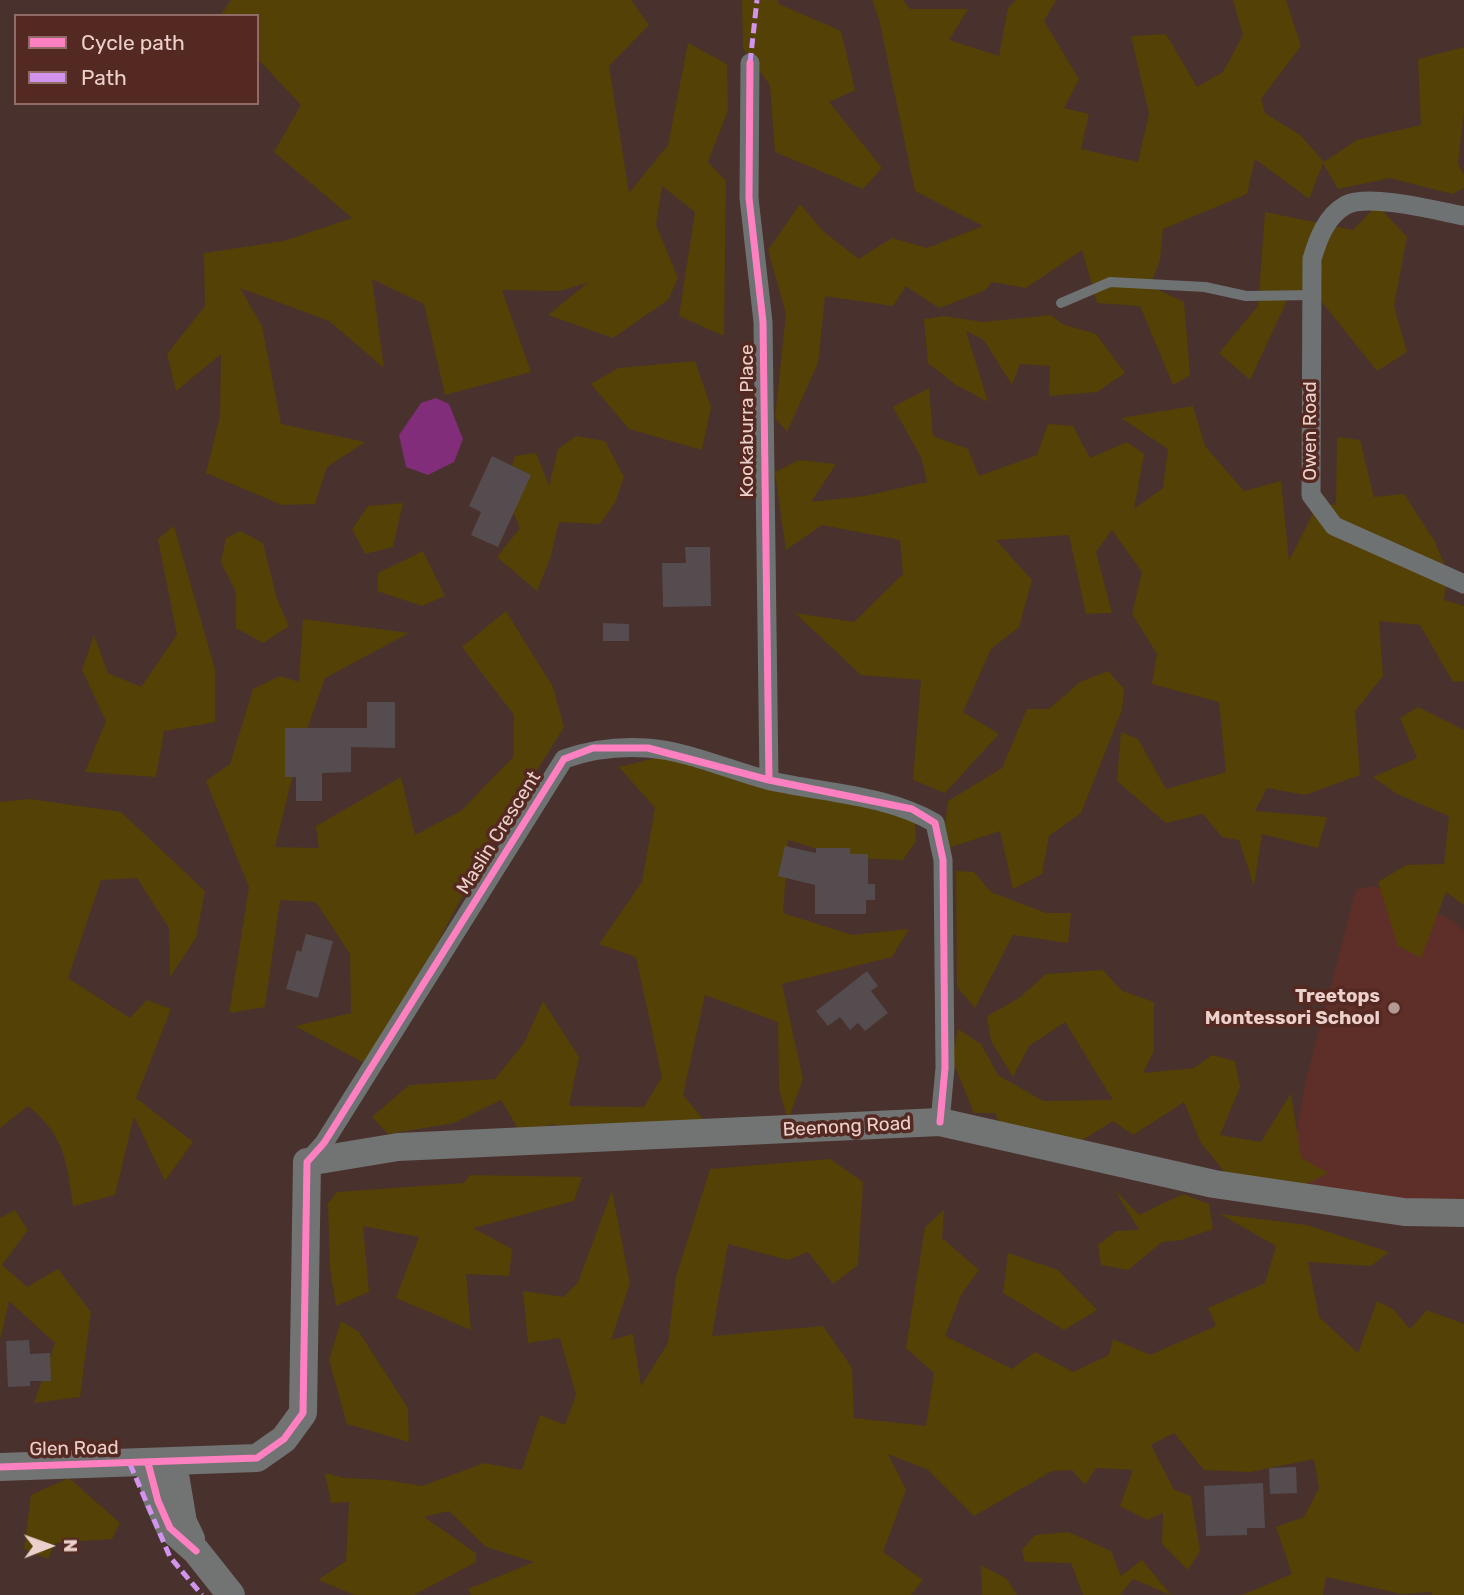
<!DOCTYPE html>
<html>
<head>
<meta charset="utf-8">
<style>
  body { margin:0 }
  #map { position:relative; width:1464px; height:1595px; overflow:hidden; background:#49312d; font-family:Rubik,sans-serif }
  canvas { display:block }
  .legend { position:absolute; left:14px; top:14px; width:245px; height:91px; box-sizing:border-box; background:#542922; border:2px solid #916c66; margin:0; padding:9px 12px; list-style:none; font-size:21px; color:#ecd0cb }
  .legend li { display:flex; align-items:center; gap:14px; height:35px }
  .legend b { width:35px; border:2px solid #916c66 }
  .north { position:absolute; left:14px; top:1511px; width:70px; height:70px; -webkit-text-stroke:5px #542922; paint-order:stroke; rotate:89deg; font-size:19px; font-weight:700; line-height:28px; text-align:center; color:#ecd0cb }
  .north::after { content:''; display:block; margin:auto; width:24px; height:32px; background:#ecd0cb; clip-path:polygon(50% 0,100% 100%,50% 72%,0 100%) }
</style>
</head>
<body>
<div id="map">
<canvas width="1464" height="1595"></canvas>
<ul class="legend">
<li><b style="height:9px;background:#ff80c0"></b>Cycle path</li>
<li><b style="height:9px;background:#d193ec"></b>Path</li>
</ul>
<div class="north">N</div>
</div>
<script>
const ctx = document.querySelector('canvas').getContext('2d');
ctx.lineJoin = 'round';
function fill(path, color) {
  ctx.fillStyle = color;
  ctx.fill(path, 'evenodd');
}
function stroke(path, color, width, dash) {
  ctx.strokeStyle = color;
  ctx.lineWidth = width;
  ctx.lineCap = dash ? 'butt' : 'round';
  ctx.setLineDash(dash || []);
  ctx.stroke(path);
}
function write(font, color, halo, rows, align = 'center') {
  ctx.font = font + ' Rubik,sans-serif';
  ctx.lineWidth = 7;
  ctx.setLineDash([]);
  ctx.textBaseline = 'middle';
  ctx.strokeStyle = halo;
  ctx.fillStyle = color;
  for (const [text, x, y, turn = 0] of rows) {
    ctx.save();
    ctx.translate(x, y);
    ctx.rotate((+turn || 0) * Math.PI / 180);
    ctx.textAlign = isNaN(turn) ? turn : align;
    if (halo) ctx.strokeText(text, 0, 0);
    ctx.fillText(text, 0, 0);
    ctx.restore();
  }
}
const built = new Path2D(`
  M1374 886 1452 920 1464 932V1207L1288 1183 1305 1084 1356 890Z`);
const green = new Path2D(`
  M231 0H631L649 25 609 66 629 193 668 145 688 43 727 64 728 110 708 162 726 181 724 336 679 316 695 212 662 186 656 225 678 278 668 300 613 338 548 315 589 282 560 291 502 290 531 372 445 395 424 304 372 279 384 368 329 321 240 288 262 326 281 424 365 442 327 467 315 504 282 505 206 473 220 416 221 354 176 391 167 354 205 306 204 253 284 241 352 218 274 152 301 105 257 58V16H220Z
  M742 0H777L779 4 841 31 855 90 829 102 882 168 863 189 775 152 770 85 743 49Z
  M872 0H903L910 9H968L949 40 999 56 1008 8 1016 0H1056L1044 21 1079 79 1064 108 1089 114 1081 149 1138 162 1149 114 1131 36 1166 34 1197 87 1223 72 1243 35 1233 0H1286L1301 46 1261 99 1265 113 1300 135 1324 162 1357 140 1421 125 1418 59 1464 47V111L1458 164 1464 175V188L1452 194 1390 178 1338 189 1323 163 1309 199 1255 159 1247 194 1163 229 1160 260 1150 286 1184 302 1190 375 1173 385 1140 306 1097 303 1082 250 1026 288 992 282 984 291 939 308 906 286 893 306 825 296 818 363 787 432 775 418 786 314 768 250 800 204 824 232 859 259 892 238 927 248 983 226 915 191 879 19Z
  M1377 205 1407 237 1394 306 1407 352 1377 371 1321 301 1292 290 1250 380 1219 353 1258 306 1265 212 1353 230Z
  M1051 315 1062 324 1096 334 1125 373 1097 392 1049 396 1050 366 1020 364 1012 385 984 340 966 331 988 402 956 385 928 363 924 319 944 316 983 322Z
  M695 361 711 407 702 450 629 429 591 384 618 368Z
  M929 388 933 436 968 449 979 476 1037 455 1048 424 1073 426 1090 458 1127 442 1144 454 1134 509 1163 488 1168 449 1121 418 1193 406 1205 446 1244 491 1281 481 1289 561 1318 503 1336 505 1337 437 1360 440 1374 497 1404 494 1435 542 1448 573 1444 600 1464 606V681L1453 682 1420 625 1379 621 1383 676 1355 711 1360 775 1305 795 1267 788 1255 811 1327 817 1318 848 1262 834 1254 886 1239 840 1222 837 1203 814 1166 823 1117 781 1121 732 1138 739 1166 789 1226 772 1219 702 1152 684 1157 654 1132 614 1142 572 1112 530 1096 552 1112 613 1086 614 1069 535 996 540 1032 580 1019 627 991 649 963 712 999 734 945 793 913 780 921 680 861 675 795 613 854 622 903 574 900 540 822 525 786 550 775 472 799 460 836 464 811 502 864 496 927 482 921 457 893 407Z
  M576 436 605 441 624 477 615 503 600 524 559 522 550 559 537 591 497 557 520 528 504 490 515 456 536 453 549 486 558 449Z
  M403 503 393 547 365 554 352 529 368 506Z
  M174 526 215 669V722L164 731 156 777 85 772 106 721 82 670 94 635 108 673 141 687 177 635 158 539Z
  M240 531 263 543 277 599 289 626 263 643 236 628V593L221 562 226 538Z
  M423 551 445 596 422 606 377 591 378 573Z
  M506 611 553 687 564 727 495 837 370 1066 295 1026 351 1013 350 954 316 902 280 900 265 1007 229 1013 249 887 206 781 230 764 253 689 280 676 299 682 303 619 409 633 325 678 297 758 275 847 319 848 316 826 401 777 415 835 461 811 514 756V715L462 647Z
  M1108 671 1124 689 1122 710 1081 813 1049 836 1042 874 1013 889 1000 831 942 850 948 801 1002 768 1027 709H1049L1080 682Z
  M1418 707 1464 730V905L1446 892 1421 958 1398 946 1378 882 1406 865 1444 864 1449 816 1397 794 1373 777 1417 758 1400 718Z
  M685 751 914 806 916 841 903 860 847 858 788 840 783 913 852 935 909 929 892 957 782 984 803 1079 788 1120 779 1090 778 1022 705 995 683 1095 708 1125 583 1131 552 1124 523 1137 501 1100 454 1123 388 1134 372 1117 409 1085 495 1079 524 1043 543 1001 579 1057 569 1106 644 1107 662 1077 636 957 599 944 642 882 655 808 619 767Z
  M30 799 121 812 205 891 196 938 170 977 169 928 137 878 101 880 68 978 130 1018 147 1000 171 1009 136 1098 193 1142 165 1181 134 1116 115 1195 73 1206C67 1162 65 1136 28 1106L0 1128V802Z
  M956 871 974 872 991 892 1046 913H1071L1068 943 1013 935 975 1008 957 987Z
  M1103 970 1122 991 1154 1002V1051L1143 1073 1194 1068 1212 1055 1235 1061 1240 1087 1220 1135 1261 1142 1291 1093 1301 1158 1328 1173 1290 1193 1237 1187 1201 1143 1184 1102 1133 1135 1113 1121 1071 1147 1005 1135 995 1113H974L952 1059 958 1029 981 1044 998 1075 1043 1101 1113 1100 1065 1022 1029 1046 1013 1077 991 1041 987 1016 1019 998 1046 974Z
  M830 1159 863 1182 858 1265 833 1284 808 1252 788 1260 728 1244 712 1336 823 1326 852 1368 854 1418 926 1426 934 1373 906 1348 925 1227 944 1210 942 1238 979 1270 961 1295 945 1336 1012 1369 1035 1352 1073 1372 1109 1355 1113 1339 1150 1355 1216 1326 1208 1308 1265 1283 1276 1246 1220 1214 1307 1225 1389 1252 1371 1266 1308 1262 1319 1317 1358 1353 1377 1301 1393 1309 1410 1329 1427 1310 1464 1324V1595H1432V1592L1402 1594 1326 1577 1323 1595H1242L1292 1574 1276 1527 1304 1517 1319 1488 1314 1459 1250 1472 1204 1470 1174 1433 1151 1445 1174 1490 1191 1496 1200 1551 1188 1570 1162 1544 1163 1513 1147 1520 1120 1506 1133 1470 1096 1468 1085 1485 1072 1470 1052 1471 974 1516 928 1470 888 1454 906 1490 883 1552 923 1580 911 1595H471L468 1589 534 1562 486 1547 449 1511 424 1517 476 1553V1562L414 1595H355L318 1580 346 1561 349 1502 331 1503 325 1473 344 1478 387 1480 422 1486 484 1463 522 1470 540 1415 565 1425 576 1395 560 1338 528 1343 523 1291 564 1297 578 1282 612 1191 630 1283 611 1340 633 1334 641 1386 668 1343 676 1277 710 1169Z
  M470 1175 582 1177 574 1201 473 1228 512 1249 509 1276 466 1274 471 1330 396 1298 419 1237 363 1226 369 1292 336 1306 330 1267 328 1203 337 1192 464 1183Z
  M1114 1189 1139 1215 1183 1194 1209 1204 1213 1229 1181 1240 1162 1242 1128 1270 1101 1265 1098 1245 1116 1231 1139 1230Z
  M15 1210 28 1230 2 1265 27 1287 58 1269 91 1312 80 1397 34 1403 55 1343 9 1301 0 1340V1218Z
  M1008 1253 1058 1270 1097 1310 1064 1330 1003 1293Z
  M341 1321 359 1332 408 1408 409 1442 347 1424 329 1360Z
  M69 1478 120 1523 112 1539 55 1543 48 1559 24 1549 31 1495Z
  M1068 1532 1111 1551 1121 1576 1142 1560 1171 1595 1133 1579 1120 1595H1083L1071 1563 1025 1562 1022 1550 1035 1535Z
  M981 1565 1007 1579 1017 1595H982Z`);
const water = new Path2D(`
  M436 398 449 404 463 439 454 462 428 475 406 467 399 435 421 403Z`);
const building = new Path2D(`
  M492 456 531 475 498 547 471 535 481 512 469 506Z
  M685 547H710L711 606 663 607 662 563H686Z
  M603 623 629 624V641H603Z
  M367 702H395V748L351 747V772L322 773V801H296V777H285V728H367Z
  M785 846 816 853V848H850V854H868V884H875V900H866V914H815V885L778 876Z
  M306 934 333 941 318 998 286 989 297 950 301 952Z
  M867 971 878 986 871 991 888 1013 865 1031 858 1023 850 1030 840 1017 828 1026 816 1011Z
  M29 1340 30 1354 50 1353 51 1381H30V1386L8 1387 6 1341Z
  M1296 1467 1297 1493 1270 1494 1269 1468Z
  M1263 1483 1265 1528H1247V1535L1206 1536 1204 1486Z`);
const lane = new Path2D(`
  M1061 303 1110 282 1205 287 1246 296 1312 295`);
const street = new Path2D(`
  M750 63 749 198 763 322 769 780
  M1464 216C1438 211 1369 193 1346 205 1326 216 1318 239 1312 259L1311 495 1334 526 1464 584
  M307 1162 324 1143 564 759C592 749 618 746 647 748 689 751 731 771 771 781 825 793 887 795 935 823L943 860 945 1068 940 1122`);
const secondary = new Path2D(`
  M148 1463 158 1501 170 1528 196 1551 231 1595
  M173 1463 183 1522 191 1539
  M0 1467 257 1458 284 1439 303 1413 307 1162 398 1147 940 1122 1214 1184 1404 1212 1464 1213`);
const quiet = new Path2D(`
  M750 63 757 0
  M130 1464 170 1557 202 1595`);
const cycleway = new Path2D(`
  M750 63 749 198 763 322 769 780
  M148 1463 158 1501 170 1528 196 1551
  M0 1467 257 1458 284 1439 303 1413 307 1162 324 1143 564 759 593 748H648L769 780 912 809 935 823 943 860 945 1068 940 1122`);
const markers = [
  [1394,1008,7,"#b39894"]
];
const streetNames = [
  ["Kookaburra Place",748,421,-90],
  ["Owen Road",1311,431,-90],
  ["Maslin Crescent",499,833,-58],
  ["Beenong Road",847,1127,-3],
  ["Glen Road",74,1449,-1]
];
const poiNames = [
  ["Treetops",1380,997],
  ["Montessori School",1380,1019]
];
fill(built, '#5e2f28');
fill(green, '#544106');
fill(water, '#812d79');
fill(building, '#554c50');
stroke(lane, '#6e7273', 10);
stroke(street, '#6e7273', 19);
stroke(secondary, '#727373', 28);
stroke(quiet, '#d193ec', 5, [10, 5]);
stroke(cycleway, '#ff80c0', 7);
for (const [x, y, r, color] of markers) {
  const dot = new Path2D();
  dot.arc(x, y, r, 0, 2 * Math.PI);
  ctx.fillStyle = color;
  ctx.fill(dot);
  stroke(dot, '#542922', 2.5);
}
write('19px', '#ecd0cb', '#542922', streetNames);
write('bold 19px', '#ecd0cb', '#542922', poiNames, 'right');
</script>
</body>
</html>
